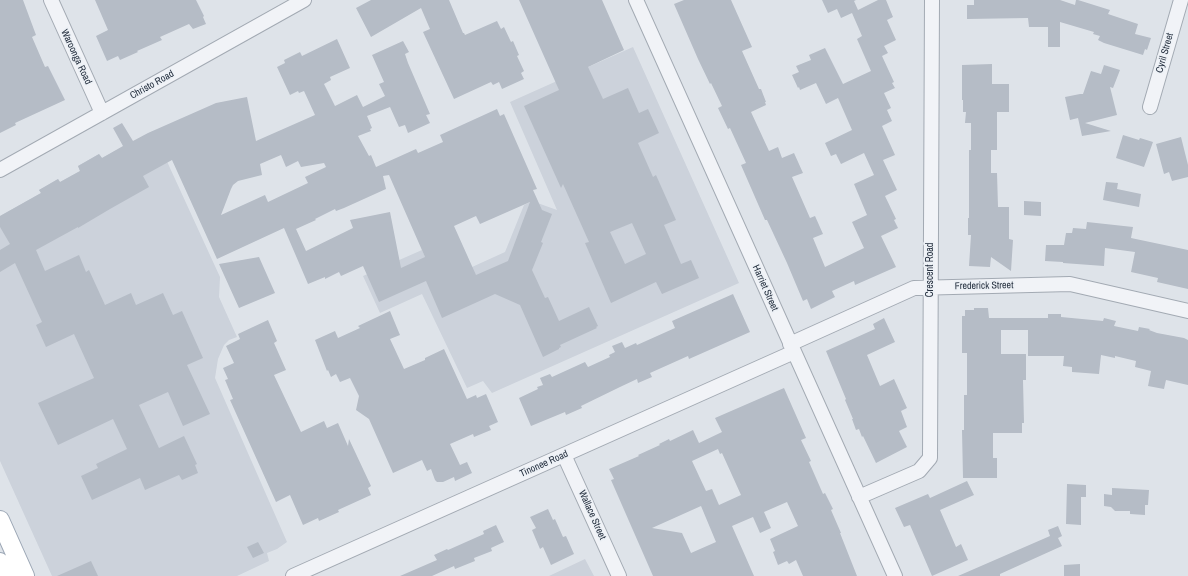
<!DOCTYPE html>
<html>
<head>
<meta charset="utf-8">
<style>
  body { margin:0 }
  canvas { display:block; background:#dee3e9 }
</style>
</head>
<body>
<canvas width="1188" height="576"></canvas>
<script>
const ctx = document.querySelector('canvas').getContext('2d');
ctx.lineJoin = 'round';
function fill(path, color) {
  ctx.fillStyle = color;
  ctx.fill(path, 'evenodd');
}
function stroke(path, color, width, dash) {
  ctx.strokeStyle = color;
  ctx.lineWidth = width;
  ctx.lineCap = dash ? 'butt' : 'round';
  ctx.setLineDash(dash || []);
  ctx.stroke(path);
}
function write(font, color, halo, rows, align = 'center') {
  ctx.font = font + ' "Archivo Narrow",sans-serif';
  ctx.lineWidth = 3.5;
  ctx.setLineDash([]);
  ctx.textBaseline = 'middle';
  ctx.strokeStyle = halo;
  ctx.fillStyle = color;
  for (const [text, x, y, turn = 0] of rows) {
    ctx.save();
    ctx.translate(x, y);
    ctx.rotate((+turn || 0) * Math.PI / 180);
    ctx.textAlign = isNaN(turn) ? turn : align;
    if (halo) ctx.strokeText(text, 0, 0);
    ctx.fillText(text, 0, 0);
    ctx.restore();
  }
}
const built = new Path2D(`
  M633 47 739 283 492 393 483 381 467 388 422 294 380 313 363 276 422 250 437 283 505 252 524 205 532 201 557 210 510 102Z
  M153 131 220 277 219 297 237 337 229 340 224 345 218 359 215 378 287 542 277 549 267 553 269 561 237 576H52L0 461V216L41 193 39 190 58 179 60 182 80 171 78 166 99 154 102 158Z
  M585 559 594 576H549Z`);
const building = new Path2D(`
  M0 0H23L36 35 32 37 45 67 48 66 65 100 15 123 16 125 0 133Z
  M95 0H196L204 16 203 17 206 24 193 29 189 24 160 37 162 40 137 51 138 52 120 60 118 56 107 61 96 36 108 30Z
  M371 0H449L463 33H464L465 35 497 21 501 29 504 27 511 42 513 41 519 55 517 56 524 71 521 73 524 79 502 89 499 82 493 85 491 82 454 99 423 32 430 29 421 8 371 37 356 8Z
  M519 0H602L624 50 588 67 603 99 628 88 639 113 648 109 659 133 638 143 653 177 656 175 676 220 664 225 681 264 691 260 699 278 662 294 656 282 611 303 585 243 589 242 563 184 561 188 524 106 559 90ZM632 223 646 254 625 264 610 232Z
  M684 0H731L752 47 742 51 759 89H761L766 102H765L766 105 751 112 769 151 778 147 782 158 794 153 803 173 792 177 810 218 815 216 823 234 813 238 825 267 864 248 852 222 867 215 854 184 874 175 864 153 841 164 836 154 831 156 825 143 852 130 838 98 826 104 816 83 800 90 799 87 798 88 792 75 799 72 796 66 811 60 809 55 825 48 843 84 871 71 857 39 862 36 852 13 841 18 837 9 828 13 822 0H856L854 1 858 10 878 0H886L893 17 887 20 896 40 884 46 888 53 882 56 894 82 892 83 895 88 884 93 891 108 887 110 892 121 882 126 895 155 883 160 897 190 885 196 896 219 894 220 898 228 881 236 896 267 855 285 854 281 832 291 835 297 811 309 807 299 803 301 787 263 767 220H765L741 165 746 163 730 128 728 129 718 108 722 106 711 83 710 84 698 59 674 4Z
  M974 0H1060L1075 5 1076 0H1078L1110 10 1108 14 1138 24 1135 34 1151 38 1147 50 1145 49 1143 55 1104 43 1098 40 1100 36 1093 34 1094 32 1060 22V47H1048V27H1029L1028 18 967 19V5H974Z
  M337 39 350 68 330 77 331 80 324 84 335 106 357 95 363 107 385 96 379 84 384 82 372 55 403 41 409 52 405 54 408 63 430 114 426 115 430 123 408 133 405 125 399 127 390 107 367 116 372 128 370 129 371 131 358 136 369 156 371 155 376 167 416 149 418 153 443 142 440 135 497 109 500 116 504 114 537 189 533 190 542 210 552 214 541 242 543 243 532 270 545 298 548 297 559 321 589 307 598 326 596 327 597 328 560 345 561 347 559 348V349L543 357 520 305 495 294 442 318 426 281 379 302 363 266 341 276 339 272 325 279V277L308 284 284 228 217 259 172 160 143 176 149 187 110 209 78 228V227L36 250 45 271 79 255 86 272 89 270 105 305 131 293 136 305 163 293 173 315 182 311 203 358 187 365 210 414 183 426 168 392 139 405 159 448 184 436 197 464 195 465 198 473 182 480 179 475 145 490 140 478 92 500 81 476 98 468 96 464 127 449 113 419 58 445 38 403 94 378 74 334 46 347 36 325 42 322 15 263 0 272V250L10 244 0 227V216L41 193 39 190 58 179 60 182 80 171 78 166 99 154 102 158 123 146 113 128 122 123 133 141 148 133 216 103 247 97 256 141 315 115 304 91 299 93 298 91 290 95 277 67 285 63 284 60 300 52 302 56ZM281 155 286 167 298 161 301 167 324 163 326 167 305 177 308 183 268 202 265 195 221 215 231 189 233 185 238 181 262 175 260 164ZM389 175 425 257 401 268 390 212 350 220 353 228 306 251 296 229 316 220 315 219 335 209 336 211 344 208 386 189 383 176ZM530 202 508 261 476 275 454 226 476 216 480 224Z
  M992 64V84H1009V112H997V150H991V173H997L998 207H1009V239L1013 240 1011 271 991 257 990 267 969 266 971 235H968V218H969V150H971V123H965L966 112H963V100H962V65Z
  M1104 65 1120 70 1113 88 1110 87 1117 115 1085 123 1111 131 1082 136 1078 118 1070 120 1065 97 1080 94H1083L1091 71 1101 74Z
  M1123 135 1139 140 1140 138 1153 142 1144 167 1116 158Z
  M1181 137 1188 165V177L1172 181 1169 172 1164 174 1156 144Z
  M1106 182 1118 183 1117 189 1141 194 1139 207 1103 200Z
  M1024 201 1041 202V216L1024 215Z
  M1087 222 1133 227 1131 238 1188 250V289L1157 282 1158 278 1131 272 1135 252 1105 248 1104 266 1063 263V262L1045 261 1046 245H1064L1066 233H1072L1073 228 1086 229Z
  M259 257 275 293 239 308 219 264Z
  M733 294 750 332 689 359 688 356 650 373 652 377 638 383 637 379 620 387 581 406 582 408 566 415 565 412 531 426 519 398 538 389 537 387 543 385 540 378 550 374 552 377 585 362 588 367 610 357 609 355 615 352 612 346 622 342 625 348 636 343 637 345 675 328 672 321Z
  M974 308H988L989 318H1048V314H1061V317L1103 321 1104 318 1116 321 1114 326 1138 331 1139 327 1150 329 1149 330 1157 333 1184 338 1188 340V385L1166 380 1164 389 1148 386 1151 371 1135 367 1136 361 1115 356V358L1101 355 1099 374 1072 372V367L1063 366 1064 356H1028V330H1001V354H1026V380H1023L1024 423H1022V433H993V458H997V478H963L962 430H964V395H967V353H962V316H965V310H974Z
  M390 311 400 335 390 339 404 369 425 360V358L444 349 467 399 476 395 477 398 486 394 498 422 489 426 491 430 474 437 473 434 450 444 460 465 467 462 472 473 455 481 454 477 443 482H437L435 480 431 469 427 471 422 460 393 473 369 419 356 410 359 396 350 378 340 382 336 374 331 377 328 370 327 371 315 340 335 331 338 338 360 328 358 326Z
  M884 318 895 342 867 355 880 386 894 379 907 408 901 411 907 427 899 431 907 447 876 463 863 436 862 437 859 429 856 430 852 419H853L845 400 846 399 826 351 875 329 873 324Z
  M268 320 277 341 274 343 286 370 274 375 301 432 324 421 327 428 338 423 348 446 349 439 371 486 368 488 371 495 338 510 339 512 319 521 318 518 303 525 290 495 276 502 230 400 233 399 225 380 228 379 223 368 234 363 226 346 240 339 238 334Z
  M784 388 806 438 801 440 811 461 809 462 823 494 825 493 833 509 831 510 841 533H840L857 576H803L796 560 789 564 787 561 778 565 773 552 775 551 770 539 798 526 787 502 764 512 771 528 760 533 753 517 732 526 754 576H653L611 480 614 479 609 469 639 456 638 455 660 445 659 444 669 439 670 441 693 430 699 443 722 432 715 418ZM718 449 720 454 722 453 741 495 719 505 712 489 706 491 692 461ZM701 506 716 542 691 553 682 533 652 528Z
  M967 481 974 495 940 510 956 547 961 544 968 560 932 576 910 525 904 527 895 508 928 494 930 498Z
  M1067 484 1086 485V497H1081V525L1066 524Z
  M1112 488 1149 490 1148 505H1145V515L1130 514V511H1115L1111 507 1104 506V494L1112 495Z
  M548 509 553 520 555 519 563 537 566 536 574 554 551 565 543 547 540 549 532 530 536 528 530 517Z
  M496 525 504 542 491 548 492 551 474 558 475 561 455 569 454 566 432 576H400L437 560 434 555 447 549 448 550 484 534 483 531Z
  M1058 526 1062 536 1058 538 1062 546 1000 574V576H958L1050 536 1048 530Z
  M258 542 264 553 253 558 247 547Z
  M91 561 98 576H57Z
  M1080 564V576H1064V565Z`);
const minor = new Path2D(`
  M51 0 102 113
  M636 0 895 576
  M1150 107 1181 0
  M0 170 304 0
  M790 344 914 288 1070 284 1188 311
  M564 455 619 576
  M859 497 919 471 930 458 932 0
  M293 576 794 352`);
const major = new Path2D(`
  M0 520 25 576
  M0 562 6 576`);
const streetNames = [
  ["Cyril Street",1165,53,-74],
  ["Waroonga Road",76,57,65],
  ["Christo Road",152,85,-29],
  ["Crescent Road",930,270,-90],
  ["Frederick Street",984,286,-1],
  ["Harriet Street",765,288,66],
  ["Tinonee Road",544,464,-24],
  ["Wallace Street",592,515,66]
];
fill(built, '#ccd2db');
fill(building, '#b5bcc6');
stroke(minor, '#a3aab3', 16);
stroke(major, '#9ca7b5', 20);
stroke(minor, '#f1f3f7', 14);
stroke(major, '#fff', 18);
write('10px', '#263140', '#edf1f6', streetNames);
</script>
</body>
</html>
